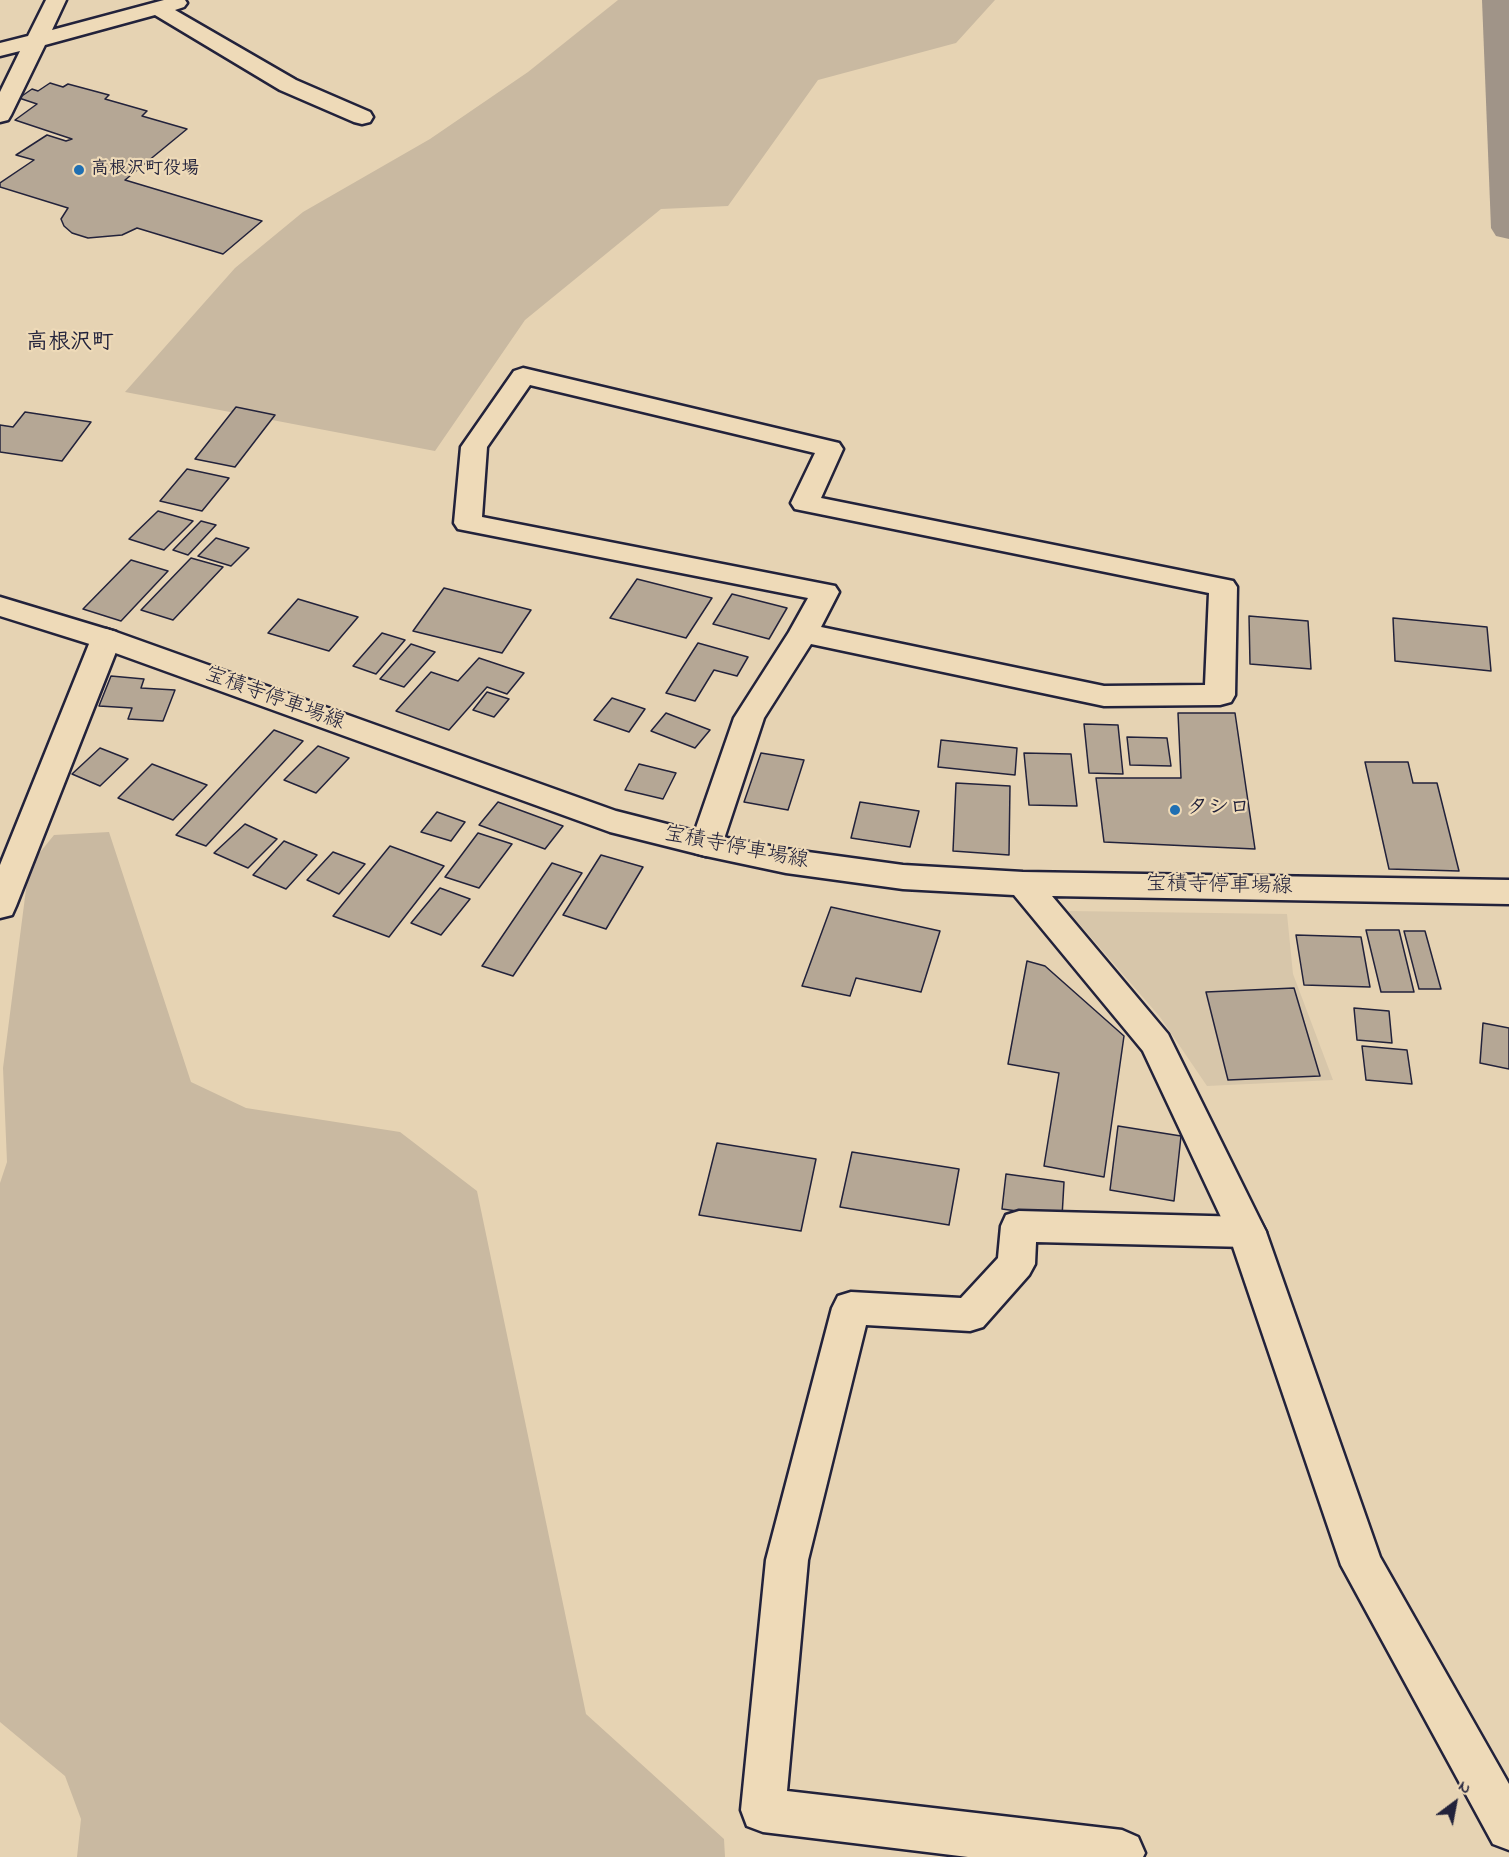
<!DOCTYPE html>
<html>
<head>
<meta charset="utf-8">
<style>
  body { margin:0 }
  #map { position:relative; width:1509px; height:1857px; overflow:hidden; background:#e6d3b3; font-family:"Indie Flower",sans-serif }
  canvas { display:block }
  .north { position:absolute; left:1425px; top:1773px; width:60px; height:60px; -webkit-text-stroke:4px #eedab8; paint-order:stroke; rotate:32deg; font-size:16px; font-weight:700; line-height:24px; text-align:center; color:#22223b }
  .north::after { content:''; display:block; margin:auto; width:21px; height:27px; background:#22223b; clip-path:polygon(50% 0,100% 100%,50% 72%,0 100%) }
</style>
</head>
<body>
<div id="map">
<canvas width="1509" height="1857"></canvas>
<div class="north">N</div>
</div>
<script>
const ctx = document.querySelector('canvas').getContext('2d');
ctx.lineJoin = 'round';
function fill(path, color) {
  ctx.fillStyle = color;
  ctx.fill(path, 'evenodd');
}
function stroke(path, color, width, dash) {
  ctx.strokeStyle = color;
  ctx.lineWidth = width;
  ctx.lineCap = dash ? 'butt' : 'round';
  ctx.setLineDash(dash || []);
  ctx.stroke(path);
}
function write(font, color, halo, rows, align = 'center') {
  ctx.font = font + ' "Indie Flower","Klee One",sans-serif';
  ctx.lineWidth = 4.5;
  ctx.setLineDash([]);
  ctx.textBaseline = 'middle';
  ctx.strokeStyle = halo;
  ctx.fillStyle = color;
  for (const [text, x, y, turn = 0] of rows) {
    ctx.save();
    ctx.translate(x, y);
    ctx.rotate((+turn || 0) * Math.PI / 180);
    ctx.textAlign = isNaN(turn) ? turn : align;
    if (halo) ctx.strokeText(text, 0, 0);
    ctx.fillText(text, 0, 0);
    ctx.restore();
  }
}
const built = new Path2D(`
  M1068 911 1287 914 1293 974 1333 1080 1207 1086 1160 1017Z`);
const green = new Path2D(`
  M618 0H995L956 43 818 80 728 206 661 209 525 320 435 451 125 392 235 268 303 212 430 139 528 72Z
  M109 832 191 1082 246 1108 400 1132 477 1191 586 1714 724 1839 725 1857H77L81 1819 65 1776 0 1722V1183L7 1162 3 1068 29 866 54 835Z`);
const canal = new Path2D(`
  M1482 0H1509V239L1496 236 1491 228Z`);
const building = new Path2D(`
  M50 83 63 87 68 84 109 95 105 99 147 111 142 116 187 129 125 180 262 221 223 254 137 228 122 235 88 238 72 233 64 226 61 219 68 208 0 187V183L34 160 16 155 47 135 66 141 72 139 15 120 37 104 19 98 32 89 38 91Z
  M236 407 275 415 235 467 195 459Z
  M25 412 91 422 62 461 0 452V425L13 427Z
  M187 469 229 478 202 511 160 501Z
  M158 511 193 521 164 550 129 539Z
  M201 521 216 525 188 555 173 550Z
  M216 538 249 548 231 566 198 556Z
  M191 558 223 567 173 620 141 610Z
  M131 560 168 571 121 621 83 609Z
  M637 579 712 598 686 638 610 618Z
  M444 588 531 610 502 653 413 631Z
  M732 594 787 608 769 639 713 624Z
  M298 599 358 617 329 651 268 633Z
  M1249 616 1308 621 1311 669 1250 664Z
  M1393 618 1487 627 1491 671 1395 661Z
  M382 633 405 640 376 674 353 666Z
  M698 643 748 657 737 676 714 670 695 701 666 693Z
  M411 644 435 652 404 687 380 679Z
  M479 658 524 673 507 694 487 687 449 730 396 711 431 672 458 681Z
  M111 676 144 679 141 688 175 690 163 721 128 719 132 708 99 706Z
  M487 692 509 699 494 717 473 710Z
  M612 698 645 709 629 732 594 720Z
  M666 713 710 730 695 748 651 731Z
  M1178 713H1235L1255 849 1104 842 1096 778H1181Z
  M1084 724 1118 725 1123 774 1089 773Z
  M274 730 303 741 206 846 176 835Z
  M1127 737 1167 738 1171 766 1130 765Z
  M941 740 1017 748 1015 775 938 767Z
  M318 746 349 758 316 793 284 780Z
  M100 748 128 759 100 786 72 774Z
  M761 753 804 760 788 810 744 802Z
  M1024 753 1071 754 1077 806 1029 805Z
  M1365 762H1408L1413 783H1437L1459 871 1389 869Z
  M152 764 207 785 173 820 118 798Z
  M639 764 676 773 663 799 625 790Z
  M956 783 1010 786 1009 855 953 851Z
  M498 802 563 826 545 849 479 825Z
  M860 802 919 811 910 847 851 838Z
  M437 812 465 822 451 841 421 832Z
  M245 824 277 839 248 868 214 853Z
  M478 833 512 844 479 888 445 877Z
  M284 841 317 855 286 889 253 875Z
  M390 846 444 866 389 937 333 916Z
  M333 852 365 864 339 894 307 880Z
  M601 855 643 867 606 929 563 915Z
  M552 863 582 873 513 976 482 966Z
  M440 888 470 899 441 935 411 923Z
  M831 907 940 931 921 992 856 978 850 996 802 986Z
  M1366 930H1399L1414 992H1381Z
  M1404 931H1425L1441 989H1419Z
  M1296 935 1361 937 1370 987 1304 985Z
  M1027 961 1045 966 1124 1036 1104 1177 1044 1166 1059 1073 1008 1064Z
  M1294 988 1320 1076 1228 1080 1206 992Z
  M1354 1008 1389 1011 1392 1043 1357 1040Z
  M1483 1023 1509 1028V1069L1480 1063Z
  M1362 1046 1407 1050 1412 1084 1366 1080Z
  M1118 1126 1181 1136 1174 1201 1110 1190Z
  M717 1143 816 1159 801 1231 699 1215Z
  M852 1152 959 1169 949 1225 840 1207Z
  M1006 1174 1064 1182 1062 1217 1002 1209Z`);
const street = new Path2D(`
  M46 0H66L52 30 164 0H185L187 3 184 7 175 10 296 80 370 112 373 117 370 122 362 124 354 122 280 90 155 15 45 45 11 115 8 120 0 122V92L20 51 0 56V43L28 36Z
  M523 368 839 443 843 449 821 498 1233 581 1237 587 1235 695 1231 702 1220 705 1104 706 811 644 764 718 722 845 717 853 706 856 695 853 690 845 734 718 789 632 808 598 458 529 454 523 461 447 514 371ZM530 385 815 453 791 503 795 509 1209 593 1205 685 1104 686 821 627 839 592 835 586 482 517 487 447Z
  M106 629 116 632 121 639 16 906 12 915 0 918V865L91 639 96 632Z
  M1019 1211 1247 1217 1260 1221 1266 1232 1260 1243 1247 1247 1036 1242 1035 1264 1029 1275 983 1327 970 1331 866 1325 808 1560 787 1791 1122 1830 1138 1837 1145 1853 1143 1857H968L763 1832 747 1826 741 1810 766 1560 832 1308 838 1296 851 1292 961 1298 998 1258 1001 1226 1006 1215Z`);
const secondary = new Path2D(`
  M0 597 116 632 616 811 706 834 786 849 903 865 1023 872 1509 880V904L1052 896 1168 1034 1266 1232 1380 1557 1509 1784V1850L1493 1844 1341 1565 1228 1232 1143 1051 1014 895 903 889 786 873 706 856 610 832 96 646 0 616Z`);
const markers = [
  [79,170,6,"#1f6fb2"],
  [1175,810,6,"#1f6fb2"]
];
const farPoinames = [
  ["高根沢町役場",91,170]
];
const streetNames = [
  ["宝積寺停車場線",274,700,20],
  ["宝積寺停車場線",736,849,11],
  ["宝積寺停車場線",1219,887,1]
];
const poiNames = [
  ["タシロ",1187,810]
];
const farDistrictnames = [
  ["高根沢町",70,344]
];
fill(built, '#d7c6aa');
fill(green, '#c9b9a1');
fill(canal, '#a09488');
fill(building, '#b5a795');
stroke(building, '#22223b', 1.5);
stroke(street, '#22223b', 5);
stroke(secondary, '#22223b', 5);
fill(street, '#eedab8');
fill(secondary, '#eedab8');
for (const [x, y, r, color] of markers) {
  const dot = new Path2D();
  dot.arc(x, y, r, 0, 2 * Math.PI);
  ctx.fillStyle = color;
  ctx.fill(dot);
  stroke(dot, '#eedab8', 2);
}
write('bold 18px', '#22223b', '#eedab8', farPoinames, 'left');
write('21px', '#22223b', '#eedab8', streetNames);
write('bold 21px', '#22223b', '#eedab8', poiNames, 'left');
write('bold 22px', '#22223b', '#eedab8', farDistrictnames);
</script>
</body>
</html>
